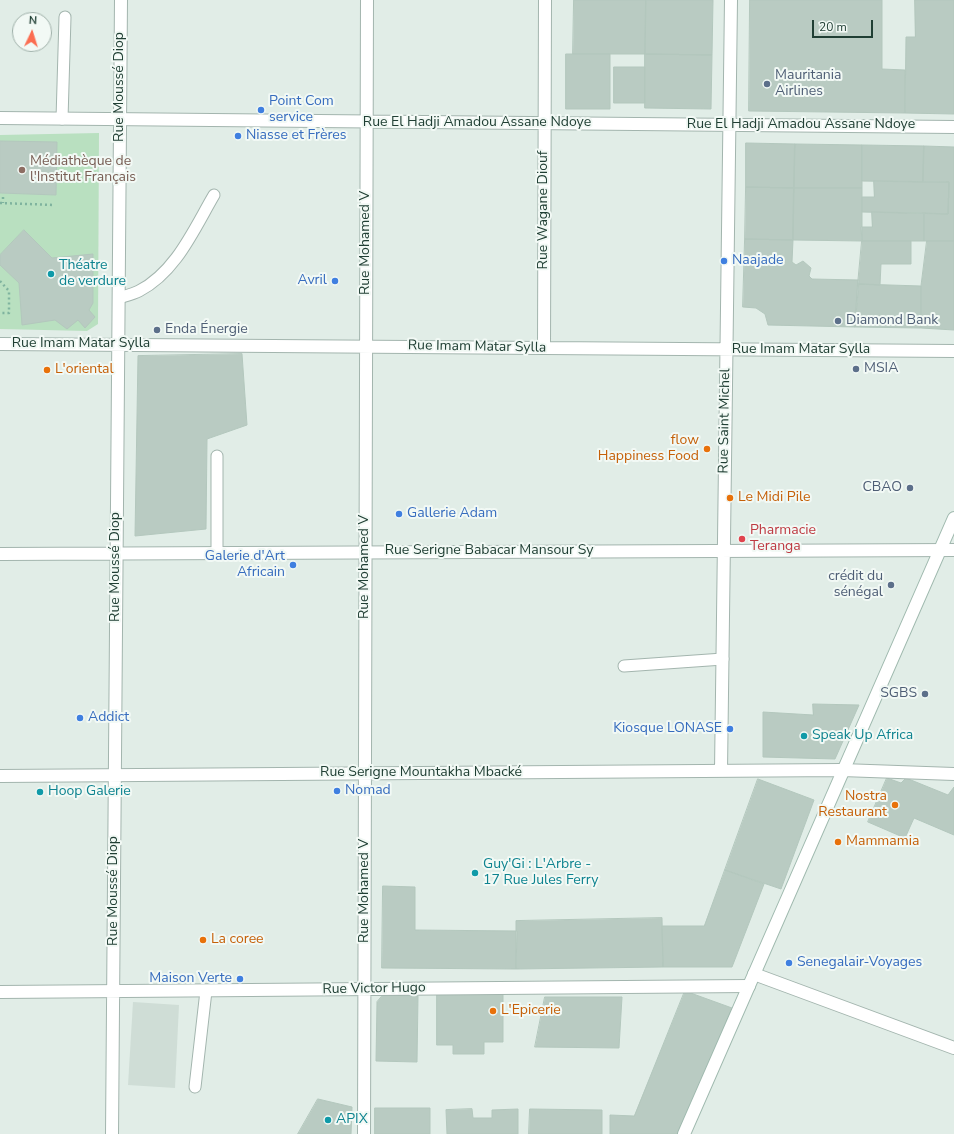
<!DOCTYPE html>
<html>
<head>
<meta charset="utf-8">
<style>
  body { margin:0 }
  #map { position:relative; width:954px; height:1134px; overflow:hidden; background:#e1ede7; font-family:"Nunito Sans",sans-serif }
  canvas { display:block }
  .north { position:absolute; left:12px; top:12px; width:40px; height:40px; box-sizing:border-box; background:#f2f9f5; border:1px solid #9eafa8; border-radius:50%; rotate:4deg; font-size:11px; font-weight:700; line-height:16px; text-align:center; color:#203f34 }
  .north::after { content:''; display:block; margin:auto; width:14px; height:18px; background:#fb6d51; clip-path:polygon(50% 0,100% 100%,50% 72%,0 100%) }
  .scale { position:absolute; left:812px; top:20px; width:61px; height:18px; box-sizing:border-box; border:2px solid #203f34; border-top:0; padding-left:5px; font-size:12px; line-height:14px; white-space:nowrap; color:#203f34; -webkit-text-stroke:3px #f2f9f5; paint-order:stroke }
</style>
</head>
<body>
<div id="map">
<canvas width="954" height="1134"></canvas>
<div class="north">N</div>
<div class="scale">20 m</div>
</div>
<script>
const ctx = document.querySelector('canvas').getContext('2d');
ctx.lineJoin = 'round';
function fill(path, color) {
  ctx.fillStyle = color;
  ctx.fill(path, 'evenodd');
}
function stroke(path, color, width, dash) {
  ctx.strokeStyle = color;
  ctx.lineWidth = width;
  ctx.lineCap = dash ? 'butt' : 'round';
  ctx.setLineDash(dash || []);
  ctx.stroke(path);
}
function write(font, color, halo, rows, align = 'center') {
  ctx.font = font + ' "Nunito Sans",sans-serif';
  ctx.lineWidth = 4;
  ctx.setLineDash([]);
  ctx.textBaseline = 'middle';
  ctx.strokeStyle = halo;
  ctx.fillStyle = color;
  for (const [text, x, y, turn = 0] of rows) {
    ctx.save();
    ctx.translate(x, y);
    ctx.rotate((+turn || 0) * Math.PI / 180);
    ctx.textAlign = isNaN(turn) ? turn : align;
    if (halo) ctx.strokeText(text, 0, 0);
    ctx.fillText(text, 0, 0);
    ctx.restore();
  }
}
const built = new Path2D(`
  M133 1002 179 1005 175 1088 128 1085Z`);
const green = new Path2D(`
  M99 133 98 324 87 331 0 329V135Z`);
const building = new Path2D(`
  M574 0H646L645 54H573Z
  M646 0H713L712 55 645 54Z
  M750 0H882V69L905 70V113L749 111Z
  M915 0H954V114L905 113 906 37H915Z
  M566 54H610V109H566Z
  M645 54 712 55 711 109 645 108Z
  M614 67H645V103H614Z
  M0 141 57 142 56 195 0 193Z
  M746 143 795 144 794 188 746 187Z
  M795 144 862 145V188H794Z
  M862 145 924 146 923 182 862 181Z
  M924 146 954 147V241H924V213L948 214 949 182H923Z
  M874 181 949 182 948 214 862 212V197H874Z
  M746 187 794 188 793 240 745 239Z
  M794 188H862V241L793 240Z
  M872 212 924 213V241H862L861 227H872Z
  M24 230 52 258 93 254V303L89 310 95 317 85 328 78 320 67 329 55 320 22 325 19 283 0 265V255Z
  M745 239 793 240 792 262 796 265 803 261 811 268 809 276 812 279 859 280 855 327 768 325 765 314 756 308 743 307Z
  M862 241H911V264H881L880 285 858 284Z
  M927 241H954V330L921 328V286Z
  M858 284 921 286V328L855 327Z
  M242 354 247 425 207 439 206 529 135 536 138 356Z
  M813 704 859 705 835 759 763 757V712L813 715Z
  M887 778 901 783 906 778 948 795 954 787V835L914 818 905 838 868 822Z
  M758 779 814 800 781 889 725 870Z
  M725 870 764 884 732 967H663L662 926H704Z
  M383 886 415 887V930L517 931 516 969 382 968Z
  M662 918 663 967 516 969V921Z
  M685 991 732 1008 678 1134H610V1115L634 1116Z
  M437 993H503V1042H484V1054H453V1045H437Z
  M383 995 418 996 417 1062 376 1061 377 1002Z
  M545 997H622L619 1048 535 1047Z
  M318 1099 352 1107 351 1134H298Z
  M375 1108H430V1134H375Z
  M472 1109 473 1118H492V1110L518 1109V1134H447L446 1110Z
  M530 1109 602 1110V1134H529Z`);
const path = new Path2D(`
  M3 197V203
  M0 203 54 205
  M0 281 9 291V313H0`);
const lane = new Path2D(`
  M62 119 65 17
  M119 298C125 296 133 294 139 291 176 272 194 229 214 195
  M217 553V456
  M624 666 723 659
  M195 1087 206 991`);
const street = new Path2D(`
  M0 118 954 127
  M0 344 954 351
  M544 348 545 0
  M0 554 954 550
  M721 771 731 0
  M0 776 842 770 954 774
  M754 974 954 1048
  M0 992 749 986
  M112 1134 121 0
  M364 1134 367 0`);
const secondary = new Path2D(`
  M684 1134 954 518`);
const markers = [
  [767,84,4,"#5c6f8a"],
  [261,110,4,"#3f7fe0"],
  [238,136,4,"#3f7fe0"],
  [22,170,4,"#8d6e63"],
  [724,261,4,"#3f7fe0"],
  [51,274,4,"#0f9aa8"],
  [335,281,4,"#3f7fe0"],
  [838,321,4,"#5c6f8a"],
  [157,330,4,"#5c6f8a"],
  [856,369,4,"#5c6f8a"],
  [47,370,4,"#e8710a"],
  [707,449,4,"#e8710a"],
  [910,488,4,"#5c6f8a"],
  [730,498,4,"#e8710a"],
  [399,514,4,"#3f7fe0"],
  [742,539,4,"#e0444e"],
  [293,565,4,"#3f7fe0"],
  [891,585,4,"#5c6f8a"],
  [925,694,4,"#5c6f8a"],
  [80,718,4,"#3f7fe0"],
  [730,729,4,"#3f7fe0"],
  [804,736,4,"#0f9aa8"],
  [337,791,4,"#3f7fe0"],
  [40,792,4,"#0f9aa8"],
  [895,805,4,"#e8710a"],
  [838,842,4,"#e8710a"],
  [475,873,4,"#0f9aa8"],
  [203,940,4,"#e8710a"],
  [789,963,4,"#3f7fe0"],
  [240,979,4,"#3f7fe0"],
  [493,1011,4,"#e8710a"],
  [328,1120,4,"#0f9aa8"]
];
const serviceNames = [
  ["Mauritania",775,76],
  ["Airlines",775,92],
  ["Diamond Bank",846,321],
  ["Enda Énergie",165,330],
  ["MSIA",864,369],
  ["CBAO",902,488,"right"],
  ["crédit du",883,577,"right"],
  ["sénégal",883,593,"right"],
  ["SGBS",917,694,"right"]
];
const streetNames = [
  ["Rue Moussé Diop",120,87,-90],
  ["Rue El Hadji Amadou Assane Ndoye",477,123],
  ["Rue El Hadji Amadou Assane Ndoye",801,125],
  ["Rue Wagane Diouf",544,210,-90],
  ["Rue Mohamed V",366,243,-90],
  ["Rue Imam Matar Sylla",81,344],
  ["Rue Imam Matar Sylla",477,347,1],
  ["Rue Imam Matar Sylla",801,350],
  ["Rue Saint Michel",725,421,-89],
  ["Rue Serigne Babacar Mansour Sy",489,551],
  ["Rue Moussé Diop",116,567,-90],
  ["Rue Mohamed V",365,567,-90],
  ["Rue Serigne Mountakha Mbacké",421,773],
  ["Rue Moussé Diop",114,891,-90],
  ["Rue Mohamed V",365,891,-90],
  ["Rue Victor Hugo",374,989,-1]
];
const shopNames = [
  ["Point Com",269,102],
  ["service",269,118],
  ["Niasse et Frères",246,136],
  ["Naajade",732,261],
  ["Avril",327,281,"right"],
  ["Gallerie Adam",407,514],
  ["Galerie d'Art",285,557,"right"],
  ["Africain",285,573,"right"],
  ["Addict",88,718],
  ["Kiosque LONASE",722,729,"right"],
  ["Nomad",345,791],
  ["Senegalair-Voyages",797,963],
  ["Maison Verte",232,979,"right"]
];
const educationNames = [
  ["Médiathèque de",30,162],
  ["l'Institut Français",30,178]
];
const cultureNames = [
  ["Théatre",59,266],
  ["de verdure",59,282],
  ["Speak Up Africa",812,736],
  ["Hoop Galerie",48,792],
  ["Guy'Gi : L'Arbre -",483,865],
  ["17 Rue Jules Ferry",483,881],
  ["APIX",336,1120]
];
const foodNames = [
  ["L'oriental",55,370],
  ["flow",699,441,"right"],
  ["Happiness Food",699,457,"right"],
  ["Le Midi Pile",738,498],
  ["Nostra",887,797,"right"],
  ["Restaurant",887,813,"right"],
  ["Mammamia",846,842],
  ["La coree",211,940],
  ["L'Epicerie",501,1011]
];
const healthNames = [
  ["Pharmacie",750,531],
  ["Teranga",750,547]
];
fill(built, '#cfddd6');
fill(green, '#b9e0c0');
fill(building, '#b9cbc2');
stroke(building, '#b3c7bd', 1);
stroke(lane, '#a3b5ae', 13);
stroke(street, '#a3b5ae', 14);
stroke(secondary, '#9fb9ae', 14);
stroke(path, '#7fb39e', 2.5, [2, 3]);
stroke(lane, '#fff', 11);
stroke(street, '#fff', 12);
stroke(secondary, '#fff', 12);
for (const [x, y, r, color] of markers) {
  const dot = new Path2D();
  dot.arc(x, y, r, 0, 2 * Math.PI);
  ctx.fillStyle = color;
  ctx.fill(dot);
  stroke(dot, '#f2f9f5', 1.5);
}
write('14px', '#4e5e75', '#f2f9f5', serviceNames, 'left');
write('14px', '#203f34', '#f2f9f5', streetNames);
write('14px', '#366cbe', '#f2f9f5', shopNames, 'left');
write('14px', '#785e54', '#f2f9f5', educationNames, 'left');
write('14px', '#0d838f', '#f2f9f5', cultureNames, 'left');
write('14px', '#c56008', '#f2f9f5', foodNames, 'left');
write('14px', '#be3a42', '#f2f9f5', healthNames, 'left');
</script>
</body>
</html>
